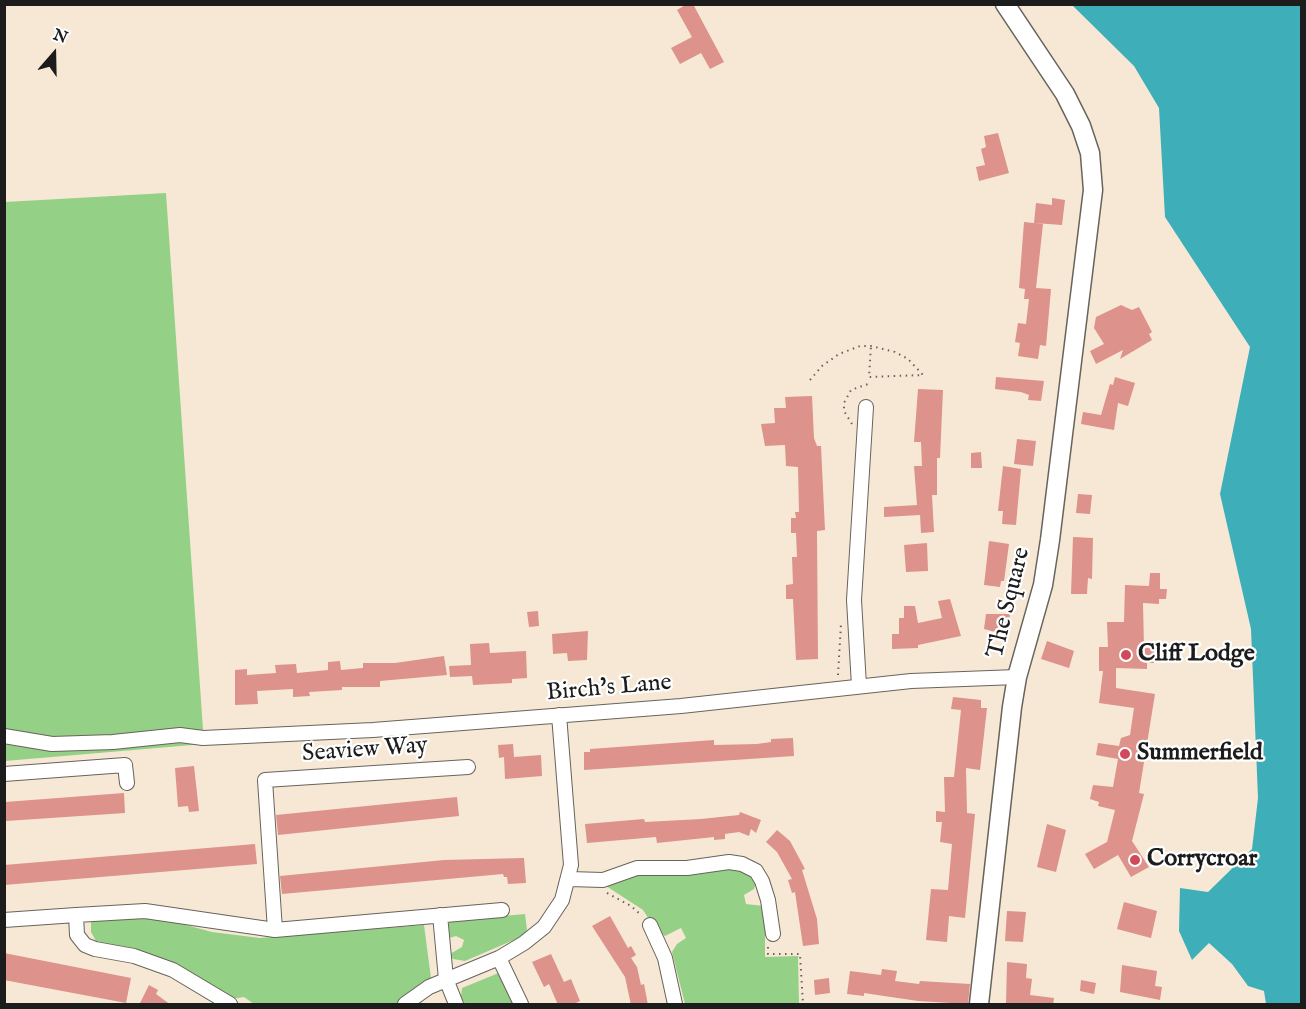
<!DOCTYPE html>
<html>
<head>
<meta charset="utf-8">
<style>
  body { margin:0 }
  #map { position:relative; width:1306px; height:1009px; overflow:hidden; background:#f6e8d4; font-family:"IM FELL English",serif }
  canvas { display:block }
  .frame { position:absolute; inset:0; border:6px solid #1c1c1c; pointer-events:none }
  .north { position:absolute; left:24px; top:24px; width:60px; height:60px; -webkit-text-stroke:4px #fff; paint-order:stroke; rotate:20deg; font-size:16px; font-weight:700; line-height:24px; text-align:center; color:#1c1c1c }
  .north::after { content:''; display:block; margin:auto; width:21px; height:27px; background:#1c1c1c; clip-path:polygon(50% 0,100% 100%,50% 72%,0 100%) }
</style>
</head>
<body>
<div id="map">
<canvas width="1306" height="1009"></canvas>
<div class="frame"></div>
<div class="north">N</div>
</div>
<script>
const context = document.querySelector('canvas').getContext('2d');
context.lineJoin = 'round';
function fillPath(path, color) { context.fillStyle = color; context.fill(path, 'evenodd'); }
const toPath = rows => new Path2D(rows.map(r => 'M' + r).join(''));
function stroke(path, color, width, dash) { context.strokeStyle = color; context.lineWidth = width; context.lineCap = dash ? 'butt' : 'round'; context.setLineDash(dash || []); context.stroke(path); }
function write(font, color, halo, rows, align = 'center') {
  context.font = font + ' "IM FELL English",serif'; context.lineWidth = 4.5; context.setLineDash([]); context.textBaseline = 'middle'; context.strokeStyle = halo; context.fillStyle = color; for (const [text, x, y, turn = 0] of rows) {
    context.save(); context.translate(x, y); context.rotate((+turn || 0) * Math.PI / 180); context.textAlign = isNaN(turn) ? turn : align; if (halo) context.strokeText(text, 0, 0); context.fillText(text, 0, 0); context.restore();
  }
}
fillPath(toPath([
  [166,193,204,744,5,761,5,202],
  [731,866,737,866,757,880,754,889,744,895,746,904,764,906,770,935,765,936,765,957,798,956,799,1004,685,1004,672,952,677,944,686,938,681,928,665,936,656,930,643,910,603,884,639,873,693,874],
  [525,914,527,930,523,936,465,961,453,959,450,954,462,947,464,940,456,936,449,938,448,925,450,921],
  [134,917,160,918,212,932,260,938,424,925,431,978,398,1004,254,1004,244,997,232,999,97,943,91,932,91,920],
  [501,972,518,1004,465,1004,461,996,462,988]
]), '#94d186');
fillPath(toPath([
  [1072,5,1301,5,1301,1004,1266,1004,1264,991,1248,986,1232,964,1209,943,1192,960,1179,931,1180,888,1208,892,1252,849,1258,798,1251,629,1220,494,1250,347,1165,217,1159,108,1134,66]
]), '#3eaeb9');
fillPath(toPath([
  [687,4,693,4,724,62,710,69,701,53,680,64,671,48,692,37,677,10],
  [998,133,1009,173,979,181,976,167,985,165,981,149,986,147,984,136],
  [1052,198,1065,200,1062,225,1034,223,1036,203,1052,205],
  [1024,222,1043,224,1036,288,1051,289,1046,346,1040,345,1038,359,1018,356,1020,343,1015,342,1018,323,1026,324,1029,299,1024,299,1025,289,1019,288],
  [1121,305,1132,310,1139,307,1152,332,1149,334,1152,340,1120,359,1123,350,1096,364,1090,351,1104,344,1094,328,1096,317],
  [996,377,1044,381,1041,401,1028,400,1029,395,1021,392,995,389],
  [1115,377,1135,383,1128,406,1118,403,1114,430,1081,424,1083,412,1101,415,1110,384,1113,385],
  [918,389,943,390,940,458,937,458,937,495,932,495,934,532,921,533,920,515,884,517,884,507,917,505,914,466,922,466,921,442,914,442],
  [812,396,814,438,817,446,821,446,825,530,817,531,818,659,796,660,793,599,786,599,786,585,793,584,792,557,797,557,796,533,791,533,791,518,796,518,795,512,799,512,798,467,786,466,785,445,765,446,761,424,775,423,774,408,786,408,785,397],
  [1017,439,1036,441,1033,466,1014,464],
  [981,452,982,468,971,468,971,453],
  [1003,466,1021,469,1016,525,1002,524,1003,511,998,511],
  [1078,494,1092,495,1090,514,1076,513],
  [1073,537,1093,538,1092,579,1088,578,1087,594,1071,594],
  [989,541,1009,544,1004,581,1001,581,1000,587,984,585],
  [927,543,928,571,906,572,904,545],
  [1150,573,1160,573,1160,589,1167,589,1166,599,1159,599,1159,604,1143,603,1144,648,1154,648,1154,663,1147,663,1147,669,1116,668,1116,688,1155,694,1139,793,1144,794,1132,841,1149,867,1131,877,1118,855,1094,869,1085,854,1107,842,1115,810,1098,806,1099,802,1090,799,1093,785,1113,787,1118,759,1096,755,1098,743,1119,746,1121,738,1130,735,1134,708,1099,703,1103,671,1099,671,1099,647,1108,647,1107,622,1124,622,1125,585,1149,586],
  [950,599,961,636,918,645,918,648,892,649,892,634,899,634,899,618,904,618,904,606,915,606,918,623,942,618,938,601],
  [538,611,539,626,529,627,527,612],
  [986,614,1010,614,1007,635,984,629],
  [588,631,587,660,568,661,567,653,553,654,552,634],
  [1047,641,1074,651,1069,668,1041,659],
  [489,643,490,653,526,651,527,678,512,679,512,683,473,685,472,676,450,677,449,666,471,665,470,644],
  [444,656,447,675,380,681,380,687,342,687,342,690,309,692,310,696,293,697,293,689,257,691,258,704,235,705,235,670,247,669,247,675,276,673,275,665,296,664,297,673,328,670,328,662,340,661,341,670,363,668,363,663,395,663],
  [953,697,981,700,981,708,987,708,980,770,966,768,967,813,975,814,965,918,949,916,947,942,926,940,931,889,948,890,952,844,940,842,942,822,936,822,936,811,945,812,944,777,954,777,961,710,951,709],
  [793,738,794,756,584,770,584,752,590,752,590,749,714,740,714,745,757,744,771,742,771,739],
  [513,744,514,757,541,755,542,776,505,779,504,757,499,758,498,745],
  [194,766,199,811,189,812,188,806,178,807,175,768],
  [124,793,125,813,6,821,5,802],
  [457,797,459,816,278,835,276,815],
  [740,812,761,820,756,833,751,829,749,836,739,832,725,834,725,839,714,840,714,837,657,843,656,837,587,843,585,824,644,819,645,822,701,819,739,815],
  [1047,824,1066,830,1056,872,1037,867],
  [777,830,790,841,805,869,802,870,817,919,819,944,803,946,795,892,792,893,788,880,792,879,777,852,766,842],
  [255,844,257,864,4,885,4,865],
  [524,858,526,883,508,884,507,877,504,877,503,874,282,894,280,876,444,860],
  [1124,902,1157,911,1151,938,1117,929],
  [1007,911,1026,912,1023,942,1005,941],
  [610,916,628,948,631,946,636,955,631,958,637,967,641,985,644,984,648,1005,631,1005,625,977,592,926],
  [4,953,131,978,126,1003,4,980],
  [551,954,564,982,571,979,580,1001,572,1005,558,1005,549,984,544,987,532,962],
  [1007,962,1027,964,1026,978,1032,979,1030,995,1054,998,1053,1005,1006,1005],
  [1122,965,1157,971,1155,986,1162,987,1160,1000,1120,992],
  [882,969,897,971,895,981,919,984,920,981,970,984,968,1004,918,1001,864,993,864,996,847,994,850,971,881,975],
  [829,978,830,993,815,995,814,980],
  [1081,980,1096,983,1094,994,1080,991],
  [149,985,158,990,156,994,171,1005,139,1005]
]), '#dd928b');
const minor = toPath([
  [859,686,854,600,866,407],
  [4,736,52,744,113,742,180,735,203,738,373,730,681,706,911,681,1017,677],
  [4,774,125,765,127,783],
  [569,879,603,880,637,868,687,868,729,862,742,864,756,871,762,881,768,900,773,934],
  [440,915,446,979,456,1004],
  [4,920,76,915],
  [650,925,665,958,675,1004],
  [275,930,265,780,468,767],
  [499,958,521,1004],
  [230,1004,173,970,134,956,95,949,85,945,77,935,76,915,145,911,275,930,502,910],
  [405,1004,429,987,499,958,524,943,544,927,562,900,571,865,559,715]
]);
const major = toPath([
  [979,1004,1012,707,1017,677,1043,585,1050,540,1093,190,1090,153,1081,126,1065,94,1005,4]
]);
stroke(minor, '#68635c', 16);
stroke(major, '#68635c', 21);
stroke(toPath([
  [810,380,822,366,839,354,860,346,871,346,895,352,908,359,923,375,869,377,871,346],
  [852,424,844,411,844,403,851,390,868,384],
  [838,675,841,624],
  [607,893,631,906,642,916],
  [768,947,768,954,800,954,803,1004]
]), '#68635c', 2, [1.5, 4.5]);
stroke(minor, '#fff', 14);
stroke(major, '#fff', 18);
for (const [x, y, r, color] of [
  [1126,655,6,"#d1495b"],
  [1125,754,6,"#d1495b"],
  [1135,860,6,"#d1495b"]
]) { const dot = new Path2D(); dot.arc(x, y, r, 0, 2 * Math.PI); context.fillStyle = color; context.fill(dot); stroke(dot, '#fff', 2); }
write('24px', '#1c1c1c', '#fff', [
  ["The Square",1010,603,-76],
  ["Birch's Lane",609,689,-5],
  ["Seaview Way",365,751,-4]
]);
write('bold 24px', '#1c1c1c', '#fff', [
  ["Cliff Lodge",1138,655],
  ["Summerfield",1137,754],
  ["Corrycroar",1147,860]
], 'left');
</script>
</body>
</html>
